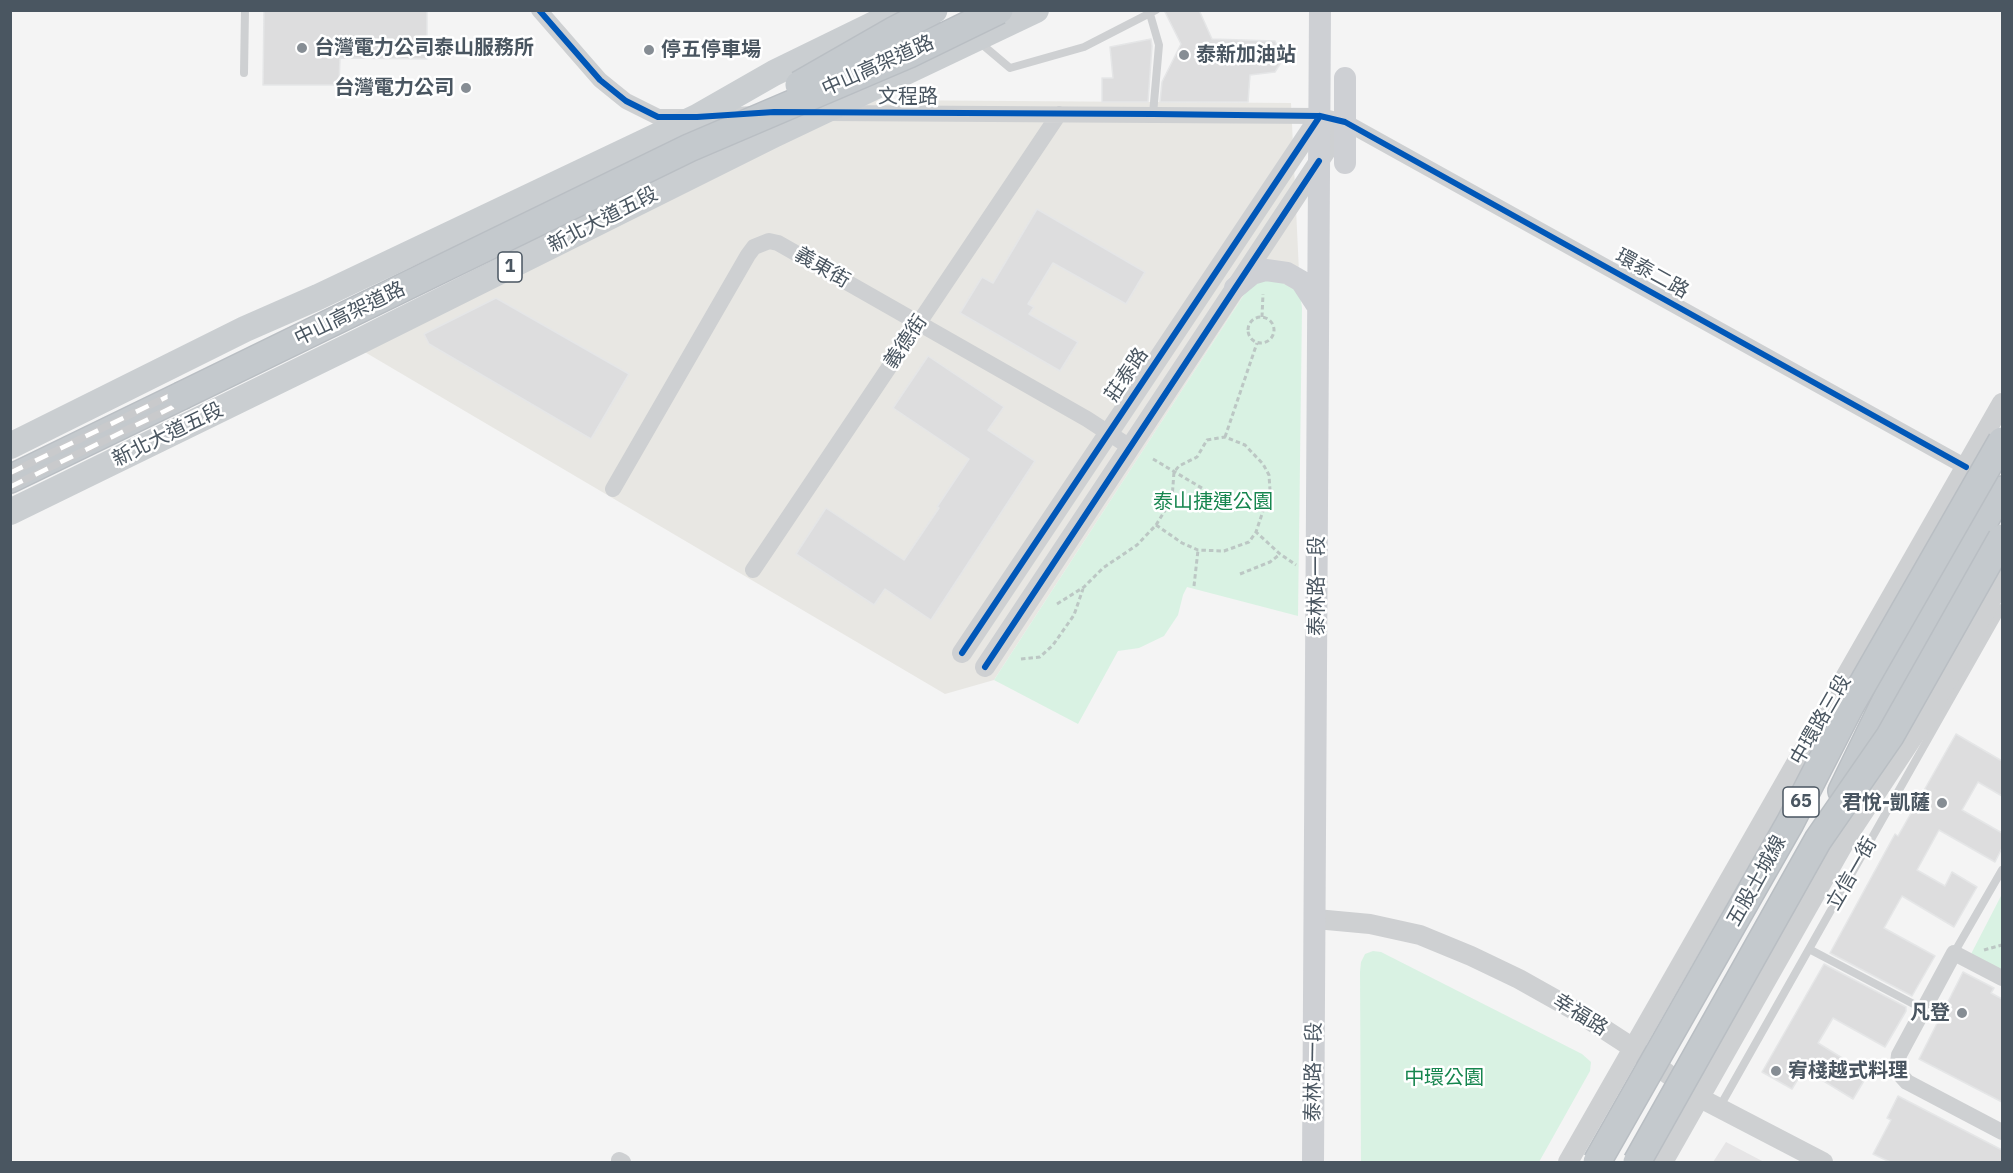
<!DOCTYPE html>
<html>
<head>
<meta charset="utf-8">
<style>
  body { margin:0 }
  #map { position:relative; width:2013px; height:1173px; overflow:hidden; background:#f4f4f4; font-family:"IBM Plex Sans",sans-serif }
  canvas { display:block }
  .frame { position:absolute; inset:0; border:12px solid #4a5661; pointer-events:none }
</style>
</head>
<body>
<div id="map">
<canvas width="2013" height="1173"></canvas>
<div class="frame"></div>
</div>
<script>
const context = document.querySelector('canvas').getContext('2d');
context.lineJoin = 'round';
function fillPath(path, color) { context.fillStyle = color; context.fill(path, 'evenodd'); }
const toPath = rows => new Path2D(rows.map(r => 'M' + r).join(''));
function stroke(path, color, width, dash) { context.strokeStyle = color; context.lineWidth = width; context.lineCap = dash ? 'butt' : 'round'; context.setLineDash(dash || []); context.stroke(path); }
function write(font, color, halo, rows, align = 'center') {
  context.font = font + ' "IBM Plex Sans","Noto Sans TC",sans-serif'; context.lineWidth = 5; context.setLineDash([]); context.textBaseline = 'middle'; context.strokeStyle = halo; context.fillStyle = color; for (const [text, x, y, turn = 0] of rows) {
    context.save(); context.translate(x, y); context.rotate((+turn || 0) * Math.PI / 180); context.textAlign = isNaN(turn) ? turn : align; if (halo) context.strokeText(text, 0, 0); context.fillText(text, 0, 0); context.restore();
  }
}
fillPath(toPath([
  [871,100,1291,103,1300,293,1247,290,994,680,945,694,363,351]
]), '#e8e7e3');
fillPath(toPath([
  [1726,1142,1764,1162,1713,1162]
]), '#e6e5e6');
fillPath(toPath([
  [1272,277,1300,293,1302,308,1298,616,1187,587,1183,595,1178,615,1164,636,1139,648,1118,651,1078,724,994,680,1247,290,1256,282],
  [2002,894,2002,971,1971,954],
  [1373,951,1381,952,1582,1054,1591,1062,1590,1071,1539,1162,1361,1162,1360,972,1361,962,1365,954]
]), '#d9f2e3');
const building = toPath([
  [264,10,427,10,427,59,340,58,339,85,263,85,264,10],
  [1164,10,1199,10,1212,39,1275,41,1282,58,1280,64,1275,72,1250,75,1248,102,1160,102,1162,82,1181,44,1164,10],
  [1151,39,1152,46,1148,102,1102,102,1102,78,1113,78,1110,47,1151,39],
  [1037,209,1145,272,1126,304,1053,263,1028,304,1034,307,1029,314,1078,342,1060,371,960,313,982,277,993,283,1037,209],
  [496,298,629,374,591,439,429,344,424,334,496,298],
  [928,356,1004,407,988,430,1035,461,931,620,885,589,874,605,796,554,826,508,904,560,939,508,937,507,969,459,893,408,928,356],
  [1956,734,2002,761,2002,796,1978,782,1962,810,2002,833,2002,848,1995,862,1939,830,1917,870,1945,886,1952,872,1977,887,1954,927,1902,896,1884,928,1935,956,1912,996,1830,953,1895,834,1898,836,1956,734],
  [1824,964,1906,1007,1906,1011,1885,1047,1833,1018,1818,1043,1868,1074,1853,1099,1804,1069,1792,1089,1762,1072,1824,964],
  [1963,972,1994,988,1991,993,2002,999,2002,1102,1919,1059,1963,972],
  [1898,1096,2002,1150,2002,1162,1890,1162,1873,1154,1891,1120,1887,1118,1898,1096]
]);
fillPath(building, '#ddddde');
stroke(building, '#e5e6e7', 1.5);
const trunk = toPath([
  [10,479,181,396],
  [1842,791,1911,649,2002,490]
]);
stroke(trunk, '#b9bec3', 30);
stroke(toPath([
  [1262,317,1263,294],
  '1248 330a13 13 0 1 1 26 0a13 13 0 1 1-26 0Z',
  [1225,437,1257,343],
  [1153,459,1232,506],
  [1156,525,1182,543,1198,550,1224,551,1249,542,1256,532,1280,554,1296,565],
  [1240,574,1270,562,1279,555],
  [1194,586,1198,550],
  [1057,604,1084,587,1103,568,1137,545,1156,525,1172,499,1174,472,1179,466,1197,457,1207,440,1225,437,1245,445,1263,464,1269,475,1270,490,1256,532],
  [1021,659,1040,657,1053,645,1074,615,1083,589],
  [1984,950,2002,945]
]), '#bcc7c4', 3, [4.5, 3]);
stroke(toPath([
  [1150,14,1159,45,1153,114],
  [978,41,1010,68,1084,47,1156,10],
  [244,73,245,10],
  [1809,949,1923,1009],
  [1954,953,2002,870],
  [1719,1108,2002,608]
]), '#ced0d2', 8);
stroke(toPath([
  [539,10,600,80,626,101,658,117,697,117,754,114],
  [827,113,1320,116,1345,122,1966,467],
  [613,489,748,255,754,247,769,241,778,243,1087,419,1130,447],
  [753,570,1059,114],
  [2002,978,1954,953,1899,1055,1897,1071,1907,1082,2002,1132],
  [619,1160,623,1162]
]), '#ced0d2', 16);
stroke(toPath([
  [962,653,1320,116],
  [985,667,1345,122],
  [1316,919,1370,924,1420,935,1471,956,1519,979,1576,1011,1633,1048,1700,1098,1823,1162],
  [1568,1162,2002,403],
  [1663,1162,1851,831,1931,710,2002,580]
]), '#ced0d2', 20);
stroke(toPath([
  [1345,163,1345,78],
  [1235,288,1252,274,1266,270,1287,273,1301,281,1318,307],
  [1313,1162,1320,10]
]), '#ced0d4', 22);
stroke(toPath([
  [10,446,245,329,318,297,697,117,774,73,903,10],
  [10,512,360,341,773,135,1036,10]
]), '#caced1', 26);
stroke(trunk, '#c4c9cd', 27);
const rail = toPath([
  [10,473,752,113],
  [10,487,982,10]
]);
stroke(rail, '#c9cacc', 7);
stroke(rail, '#fff', 4.5, [14]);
const trunkBridge = toPath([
  [799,85,895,30,934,10],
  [181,396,689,148,909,54,999,10],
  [1597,1162,1790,823,1850,706,2002,441],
  [1637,1162,1818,840,1890,736,2002,538]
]);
stroke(trunkBridge, '#b9bec3', 30, []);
stroke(trunkBridge, '#c4c9cd', 27);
stroke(toPath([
  [539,10,600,80,626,101,658,117,697,117,774,112,1153,114,1320,116,1345,122,1966,467],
  [962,653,1320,116],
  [985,667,1319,161]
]), '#0057b8', 6);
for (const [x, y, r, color] of [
  [302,48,6,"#868d94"],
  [649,50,6,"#868d94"],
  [1184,55,6,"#868d94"],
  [466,88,6,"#868d94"],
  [1942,803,6,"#868d94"],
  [1962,1013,6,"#868d94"],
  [1776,1071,6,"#868d94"]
]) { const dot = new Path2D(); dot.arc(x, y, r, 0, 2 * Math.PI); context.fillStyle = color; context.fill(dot); stroke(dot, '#fff', 2); }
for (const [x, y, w] of [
  [510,267,24],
  [1801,802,36]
]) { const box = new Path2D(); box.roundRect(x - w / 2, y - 15, w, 30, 4.5); context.fillStyle = '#fff'; context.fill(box); stroke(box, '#4a5661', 1.5); }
write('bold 18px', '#4a5661', null, [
  ["1",510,267],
  ["65",1801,802]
]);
write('bold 20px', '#4a5661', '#fff', [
  ["台灣電力公司泰山服務所",314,48],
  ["停五停車場",661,50],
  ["泰新加油站",1196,55],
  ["台灣電力公司",454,88,"right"],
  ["君悅-凱薩",1930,803,"right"],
  ["凡登",1950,1013,"right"],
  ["宥棧越式料理",1788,1071]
], 'left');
write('20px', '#4a5661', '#fff', [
  ["中山高架道路",878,66,-24],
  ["文程路",908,97],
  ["新北大道五段",603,220,-27],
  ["義東街",822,268,30],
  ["環泰二路",1652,274,29],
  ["中山高架道路",350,314,-26],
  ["義德街",906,342,-56],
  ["莊泰路",1127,375,-56],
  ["新北大道五段",168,435,-26],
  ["泰林路一段",1317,586,-90],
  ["中環路三段",1821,720,-60],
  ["立信一街",1852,874,-60],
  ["五股土城線",1757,881,-61],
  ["幸福路",1580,1015,32],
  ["泰林路一段",1314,1072,-89]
]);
write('20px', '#17864f', '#fff', [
  ["泰山捷運公園",1213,502],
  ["中環公園",1444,1078]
]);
</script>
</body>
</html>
